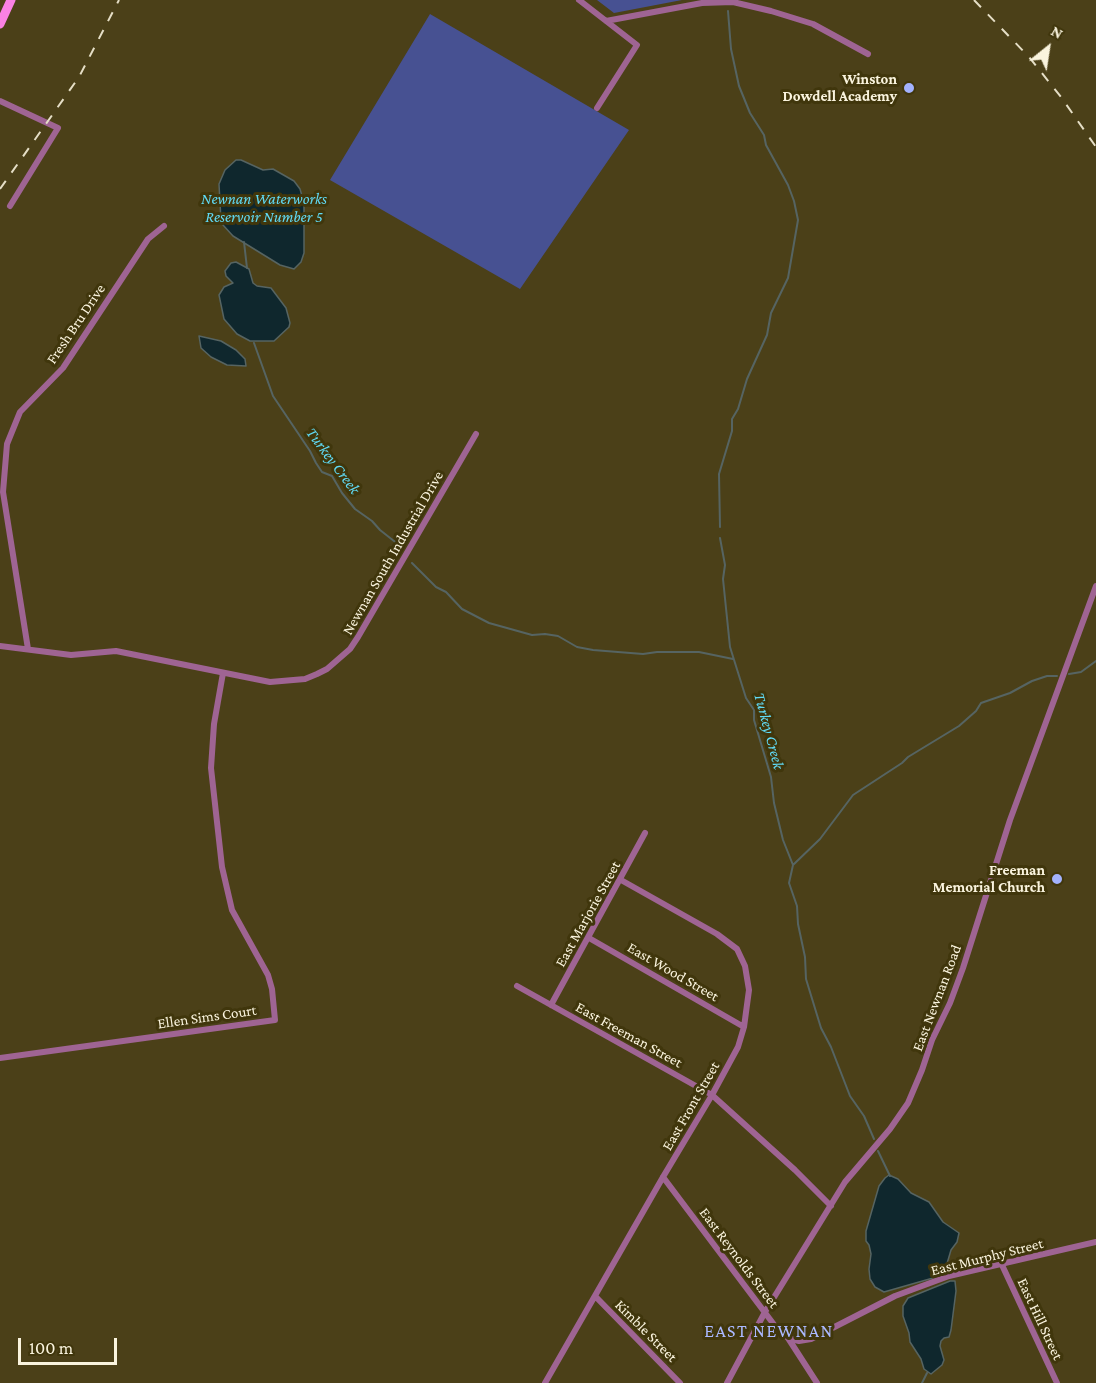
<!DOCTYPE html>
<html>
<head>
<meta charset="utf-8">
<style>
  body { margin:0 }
  #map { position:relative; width:1096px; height:1383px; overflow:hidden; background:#4b4018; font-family:"Crimson Pro",serif }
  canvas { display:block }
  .north { position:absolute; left:1018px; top:18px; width:60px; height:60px; -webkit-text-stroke:4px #40360c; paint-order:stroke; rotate:30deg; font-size:16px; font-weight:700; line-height:24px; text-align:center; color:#faf4de }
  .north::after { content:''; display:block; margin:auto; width:21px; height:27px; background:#faf4de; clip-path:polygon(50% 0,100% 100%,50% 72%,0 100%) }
  .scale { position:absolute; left:18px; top:1338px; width:99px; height:27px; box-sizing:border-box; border:3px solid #faf4de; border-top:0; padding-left:8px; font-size:18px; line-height:21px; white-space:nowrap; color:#faf4de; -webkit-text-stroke:4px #40360c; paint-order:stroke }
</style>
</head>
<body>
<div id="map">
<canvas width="1096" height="1383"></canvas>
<div class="north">N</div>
<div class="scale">100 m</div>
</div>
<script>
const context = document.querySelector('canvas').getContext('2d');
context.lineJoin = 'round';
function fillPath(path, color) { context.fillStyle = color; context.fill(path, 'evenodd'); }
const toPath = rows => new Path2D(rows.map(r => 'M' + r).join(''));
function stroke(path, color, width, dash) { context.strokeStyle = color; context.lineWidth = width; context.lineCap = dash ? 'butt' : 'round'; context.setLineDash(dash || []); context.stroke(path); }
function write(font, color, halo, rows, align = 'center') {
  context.font = font + ' "Crimson Pro",serif'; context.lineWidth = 6; context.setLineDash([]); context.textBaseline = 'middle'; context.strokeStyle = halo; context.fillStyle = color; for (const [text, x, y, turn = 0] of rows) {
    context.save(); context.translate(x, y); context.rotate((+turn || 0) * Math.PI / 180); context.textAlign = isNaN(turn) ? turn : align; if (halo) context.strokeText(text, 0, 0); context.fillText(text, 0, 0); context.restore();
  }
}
fillPath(toPath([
  [597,0,682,0,614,13],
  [430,14,629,130,520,289,330,180]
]), '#475192');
const water = toPath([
  [236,160,241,160,263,170,273,169,294,181,300,189,304,203,304,253,301,262,294,269,280,265,233,236,223,225,221,221,219,184,225,170,236,160],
  [236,262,249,269,253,283,257,286,271,288,286,308,290,323,289,327,274,341,250,341,237,334,224,319,219,295,224,287,233,283,226,276,225,271,231,263,236,262],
  [199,336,221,341,236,350,245,359,246,366,227,365,211,357,201,348,199,336],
  [889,1175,898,1179,911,1193,929,1202,943,1222,959,1233,957,1242,951,1250,946,1267,933,1278,884,1292,875,1287,870,1279,869,1269,871,1254,869,1245,866,1241,866,1231,879,1186,885,1178,889,1175],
  [950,1281,955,1281,956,1291,951,1330,949,1337,944,1338,941,1341,940,1346,944,1360,942,1365,931,1374,924,1369,921,1359,910,1342,909,1333,903,1316,903,1306,908,1298,950,1281]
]);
fillPath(water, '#0f272d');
stroke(water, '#566462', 1.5);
stroke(toPath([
  [244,242,247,268],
  [254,343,273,396,310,451,316,463,322,472,332,476,342,493,355,509,372,521,380,530,399,545],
  [720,527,719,474,732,431,732,419,738,409,747,379,767,335,771,313,788,278,798,220,794,201,788,185,766,145,764,135,750,113,739,86,731,49,728,11],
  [720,538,725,565,723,579,730,647,746,698,754,710,754,720,771,777,774,803,783,840,793,865,789,883,797,906,798,924,805,957,806,979,821,1028,831,1047,850,1096,864,1116,874,1139],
  [412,563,436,587,446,592,462,609,489,623,532,635,545,634,558,636,577,647,593,650,643,654,657,652,699,652,733,659],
  [1069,674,1081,672,1096,661],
  [793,865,820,839,853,795,902,763,908,757,959,726,976,711,981,703,1010,693,1032,681,1047,676,1057,676],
  [878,1151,890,1176],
  [922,1383,927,1373]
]), '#566462', 2);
stroke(toPath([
  [579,0,637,45,597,108],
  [606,21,702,3,733,2,771,11,813,24,868,54],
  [0,101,58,128,10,206],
  [0,646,71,655,116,651,270,682,305,679,317,674,327,669,350,649,358,637,476,434],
  [28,649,3,492,7,444,20,412,63,368,148,239,164,226],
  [589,938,744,1027],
  [517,986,712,1095,795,1170,831,1206],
  [551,1005,645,833],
  [0,1058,275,1020,272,989,268,975,232,910,222,867,211,768,214,724,223,673],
  [663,1177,775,1326,788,1338,817,1383],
  [1002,1265,1057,1383],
  [595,1296,680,1383],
  [788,1338,799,1341,811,1339,895,1296,949,1276,1096,1242],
  [545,1383,663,1177,712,1095,738,1047,744,1027,749,990,745,966,737,949,717,934,621,880],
  [727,1383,765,1312,845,1182,890,1129,908,1103,922,1070,932,1040,950,1003,963,968,1010,820,1096,586]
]), '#9f6493', 6);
stroke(toPath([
  [0,24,11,0]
]), '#fa81e3', 9);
stroke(toPath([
  [974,0,1029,57,1061,97,1096,147],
  [0,189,79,77,119,0]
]), '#e5dec6', 2, [10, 10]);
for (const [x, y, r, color] of [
  [909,88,6,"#a3b2fd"],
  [1057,879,6,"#a3b2fd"]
]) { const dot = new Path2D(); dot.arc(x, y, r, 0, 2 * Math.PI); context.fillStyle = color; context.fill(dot); stroke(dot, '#40360c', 2); }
write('bold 15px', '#faf4de', '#40360c', [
  ["Winston",897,79],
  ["Dowdell Academy",897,96],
  ["Freeman",1045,870],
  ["Memorial Church",1045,887]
], 'right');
write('15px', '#faf4de', '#40360c', [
  ["Fresh Bru Drive",76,324,-56],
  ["Newnan South Industrial Drive",393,553,-60],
  ["East Marjorie Street",588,914,-61],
  ["East Wood Street",673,972,30],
  ["East Newnan Road",937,998,-69],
  ["Ellen Sims Court",207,1017,-8],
  ["East Freeman Street",629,1035,29],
  ["East Front Street",691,1106,-60],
  ["East Murphy Street",987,1257,-14],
  ["East Reynolds Street",739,1258,53],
  ["East Hill Street",1040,1319,65],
  ["Kimble Street",646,1331,45]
]);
write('italic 16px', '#60daf5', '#40360c', [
  ["Newnan Waterworks",264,199],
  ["Reservoir Number 5",264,217],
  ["Turkey Creek",333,461,53],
  ["Turkey Creek",769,731,75]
]);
context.letterSpacing = '1.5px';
write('18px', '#abb9ff', '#40360c', [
  ["EAST NEWNAN",769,1331]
]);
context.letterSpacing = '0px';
</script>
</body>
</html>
